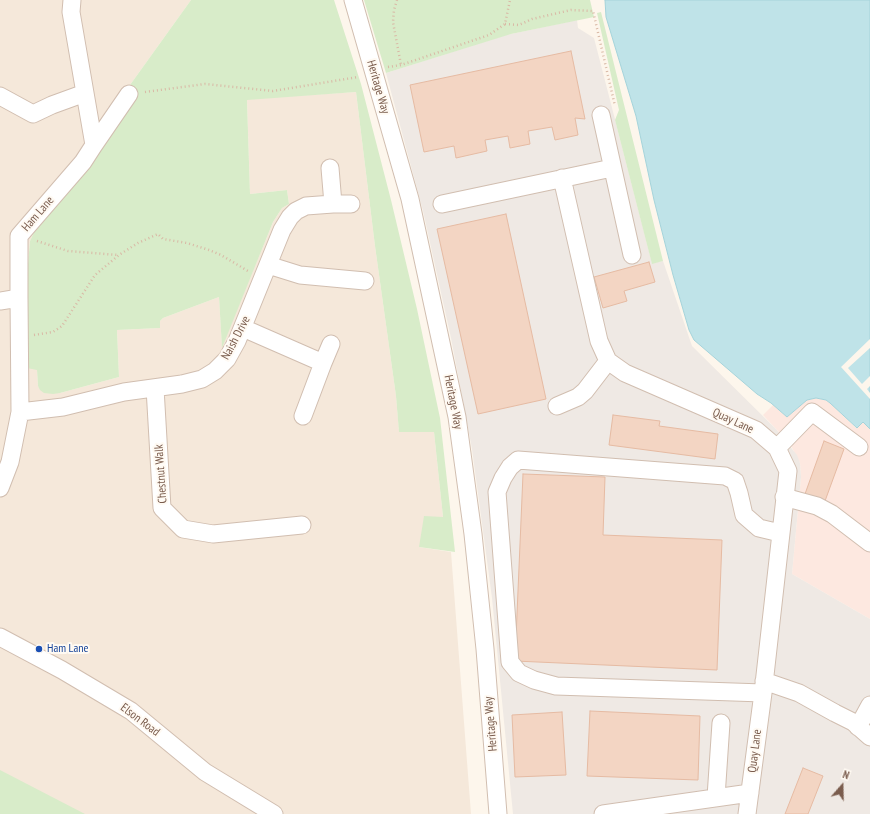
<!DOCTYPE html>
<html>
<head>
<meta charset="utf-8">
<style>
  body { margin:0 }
  #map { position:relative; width:870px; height:814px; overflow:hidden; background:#fdf6ec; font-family:"PT Sans Narrow",sans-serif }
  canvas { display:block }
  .north { position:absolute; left:822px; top:766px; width:40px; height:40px; -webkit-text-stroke:3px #fffaf3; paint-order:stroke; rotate:20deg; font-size:11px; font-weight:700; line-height:16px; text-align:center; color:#7a5c4d }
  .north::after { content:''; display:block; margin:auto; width:14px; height:18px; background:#7a5c4d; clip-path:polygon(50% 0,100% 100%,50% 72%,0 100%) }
</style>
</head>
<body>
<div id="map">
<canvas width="870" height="814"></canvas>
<div class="north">N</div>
</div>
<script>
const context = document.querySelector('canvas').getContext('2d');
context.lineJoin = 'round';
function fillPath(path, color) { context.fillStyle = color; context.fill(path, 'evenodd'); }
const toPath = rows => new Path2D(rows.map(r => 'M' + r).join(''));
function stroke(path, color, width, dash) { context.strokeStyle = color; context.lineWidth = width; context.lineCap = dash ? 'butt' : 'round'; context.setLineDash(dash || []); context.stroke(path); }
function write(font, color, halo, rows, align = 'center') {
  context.font = font + ' "PT Sans Narrow",sans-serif'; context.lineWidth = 4; context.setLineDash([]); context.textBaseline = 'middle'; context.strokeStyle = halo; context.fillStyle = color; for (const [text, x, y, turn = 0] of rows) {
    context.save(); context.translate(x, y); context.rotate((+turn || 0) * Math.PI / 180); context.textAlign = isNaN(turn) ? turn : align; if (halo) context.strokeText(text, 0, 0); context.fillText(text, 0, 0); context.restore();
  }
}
fillPath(toPath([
  [0,0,191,0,102,124,36,228,30,241,27,275,37,370,38,386,44,392,60,393,119,377,117,330,159,328,160,321,163,318,219,297,222,346,273,222,282,208,289,204,287,190,250,194,247,99,356,92,375,246,396,396,399,431,434,432,443,517,419,547,451,552,471,814,0,814]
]), '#f5e8da');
fillPath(toPath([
  [816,398,826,400,830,403,856,428,863,422,870,429,870,619,792,574,801,477,800,463,790,444,763,415,773,405,787,417,807,400]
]), '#fde8e0');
fillPath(toPath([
  [577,20,578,28,594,38,652,263,663,261,692,346,776,429,797,455,800,463,801,477,792,574,870,619,870,814,513,814,492,598,472,449,451,338,423,211,386,73,506,35]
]), '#efe9e4');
fillPath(toPath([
  [191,0,334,0,361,84,391,200,417,309,440,418,455,552,419,547,424,516,443,517,434,432,399,432,396,396,375,246,356,92,247,100,250,194,287,190,289,204,282,208,273,222,222,348,219,297,163,318,160,321,160,328,117,330,119,377,60,393,53,394,44,393,40,390,38,386,37,370,27,368,27,275,30,241,36,228,102,124],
  [364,0,590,0,594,17,511,34,386,73],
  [601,12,663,261,652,264,615,120,619,110,597,13],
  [0,770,85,814,0,814]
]), '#d8ecc9');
const water = toPath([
  [605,0,870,0,870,429,863,422,857,428,830,403,826,400,816,398,807,400,787,417,771,403,757,394,694,340,689,330,673,275,654,200,636,116,606,17,605,0]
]);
fillPath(water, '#bfe3e8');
stroke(water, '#a5d3da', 1);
fillPath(toPath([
  [870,339,870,348,848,368,862,384,870,376,870,386,867,389,870,393,870,399,841,367]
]), '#fdf6ec');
const building = toPath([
  [571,51,585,119,575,118,578,135,555,140,552,127,528,131,530,144,510,148,508,136,485,140,487,151,456,158,454,146,424,152,410,85,571,51],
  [506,214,546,399,478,414,437,229,506,214],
  [649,262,655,282,624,291,627,301,603,308,594,277,649,262],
  [613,415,660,421,659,426,718,434,715,459,609,445,613,415],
  [824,441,844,449,825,501,805,494,824,441],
  [523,474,605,477,603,535,722,540,717,670,515,661,523,474],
  [590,711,700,716,698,780,587,776,590,711],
  [562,712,566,775,515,777,512,715,562,712],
  [803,768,823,776,808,814,785,814,803,768]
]);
fillPath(building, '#f3d5c3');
stroke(building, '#e6bba3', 1);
const minor = toPath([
  [353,0,410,199,457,417,473,534,485,649,498,814],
  [0,96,33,114,52,105,85,93],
  [601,115,632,255],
  [94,145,129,94],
  [562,178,599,341,608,361,625,373,756,430,777,448,788,471,763,693,747,814],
  [333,204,351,204],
  [442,204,612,168],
  [268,265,300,275,365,281],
  [0,301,19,298],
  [243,328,323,363,303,416],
  [323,363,331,344],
  [155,388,162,508,183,529,213,534,302,525],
  [557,406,578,397,585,391,608,361],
  [20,412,63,407,124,392,182,384,202,379,215,371,227,359,237,341,282,230,290,217,296,211,306,206,333,204,330,168],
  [777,448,812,412,859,447],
  [0,488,10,462,20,412,19,298,19,236,83,162,94,145,71,12,72,0],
  [784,497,817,506,832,514,870,543],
  [0,637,62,670,131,711,205,772,274,814],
  [764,681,799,693,835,713,853,722,870,737],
  [763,693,556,686,534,680,519,673,510,662,497,492,503,478,510,467,518,460,725,476,735,481,739,493,744,515,759,528,780,533],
  [858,727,870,705],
  [716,797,721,723],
  [603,814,750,793]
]);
stroke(minor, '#d1beb0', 19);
stroke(toPath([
  [397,0,394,10,393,22,401,65],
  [505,24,519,25,532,19,571,10,593,11,615,106],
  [388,67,401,65,489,35,505,24,510,0],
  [145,92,205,84,273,91,358,77],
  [37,241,68,251,118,255],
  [34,335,53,332,62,326,95,275,119,255,138,243,158,234,163,239,187,243,209,250,221,255,248,271]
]), '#d9b8a5', 2.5, [1, 3]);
stroke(minor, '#fff', 17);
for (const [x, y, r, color] of [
  [39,649,4,"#1a4fb4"]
]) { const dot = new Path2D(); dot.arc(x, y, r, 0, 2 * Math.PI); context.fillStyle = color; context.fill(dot); stroke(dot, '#fffaf3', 1.5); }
write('12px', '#7a5c4d', '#fffaf3', [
  ["Heritage Way",378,87,74],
  ["Ham Lane",38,214,-49],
  ["Naish Drive",236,338,-62],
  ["Heritage Way",453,402,79],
  ["Quay Lane",733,421,25],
  ["Chestnut Walk",161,474,-94],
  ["Elson Road",140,720,37],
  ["Heritage Way",491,724,-95],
  ["Quay Lane",755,751,-83]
]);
write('12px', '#164399', '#fffaf3', [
  ["Ham Lane",47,649]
], 'left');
</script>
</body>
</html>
